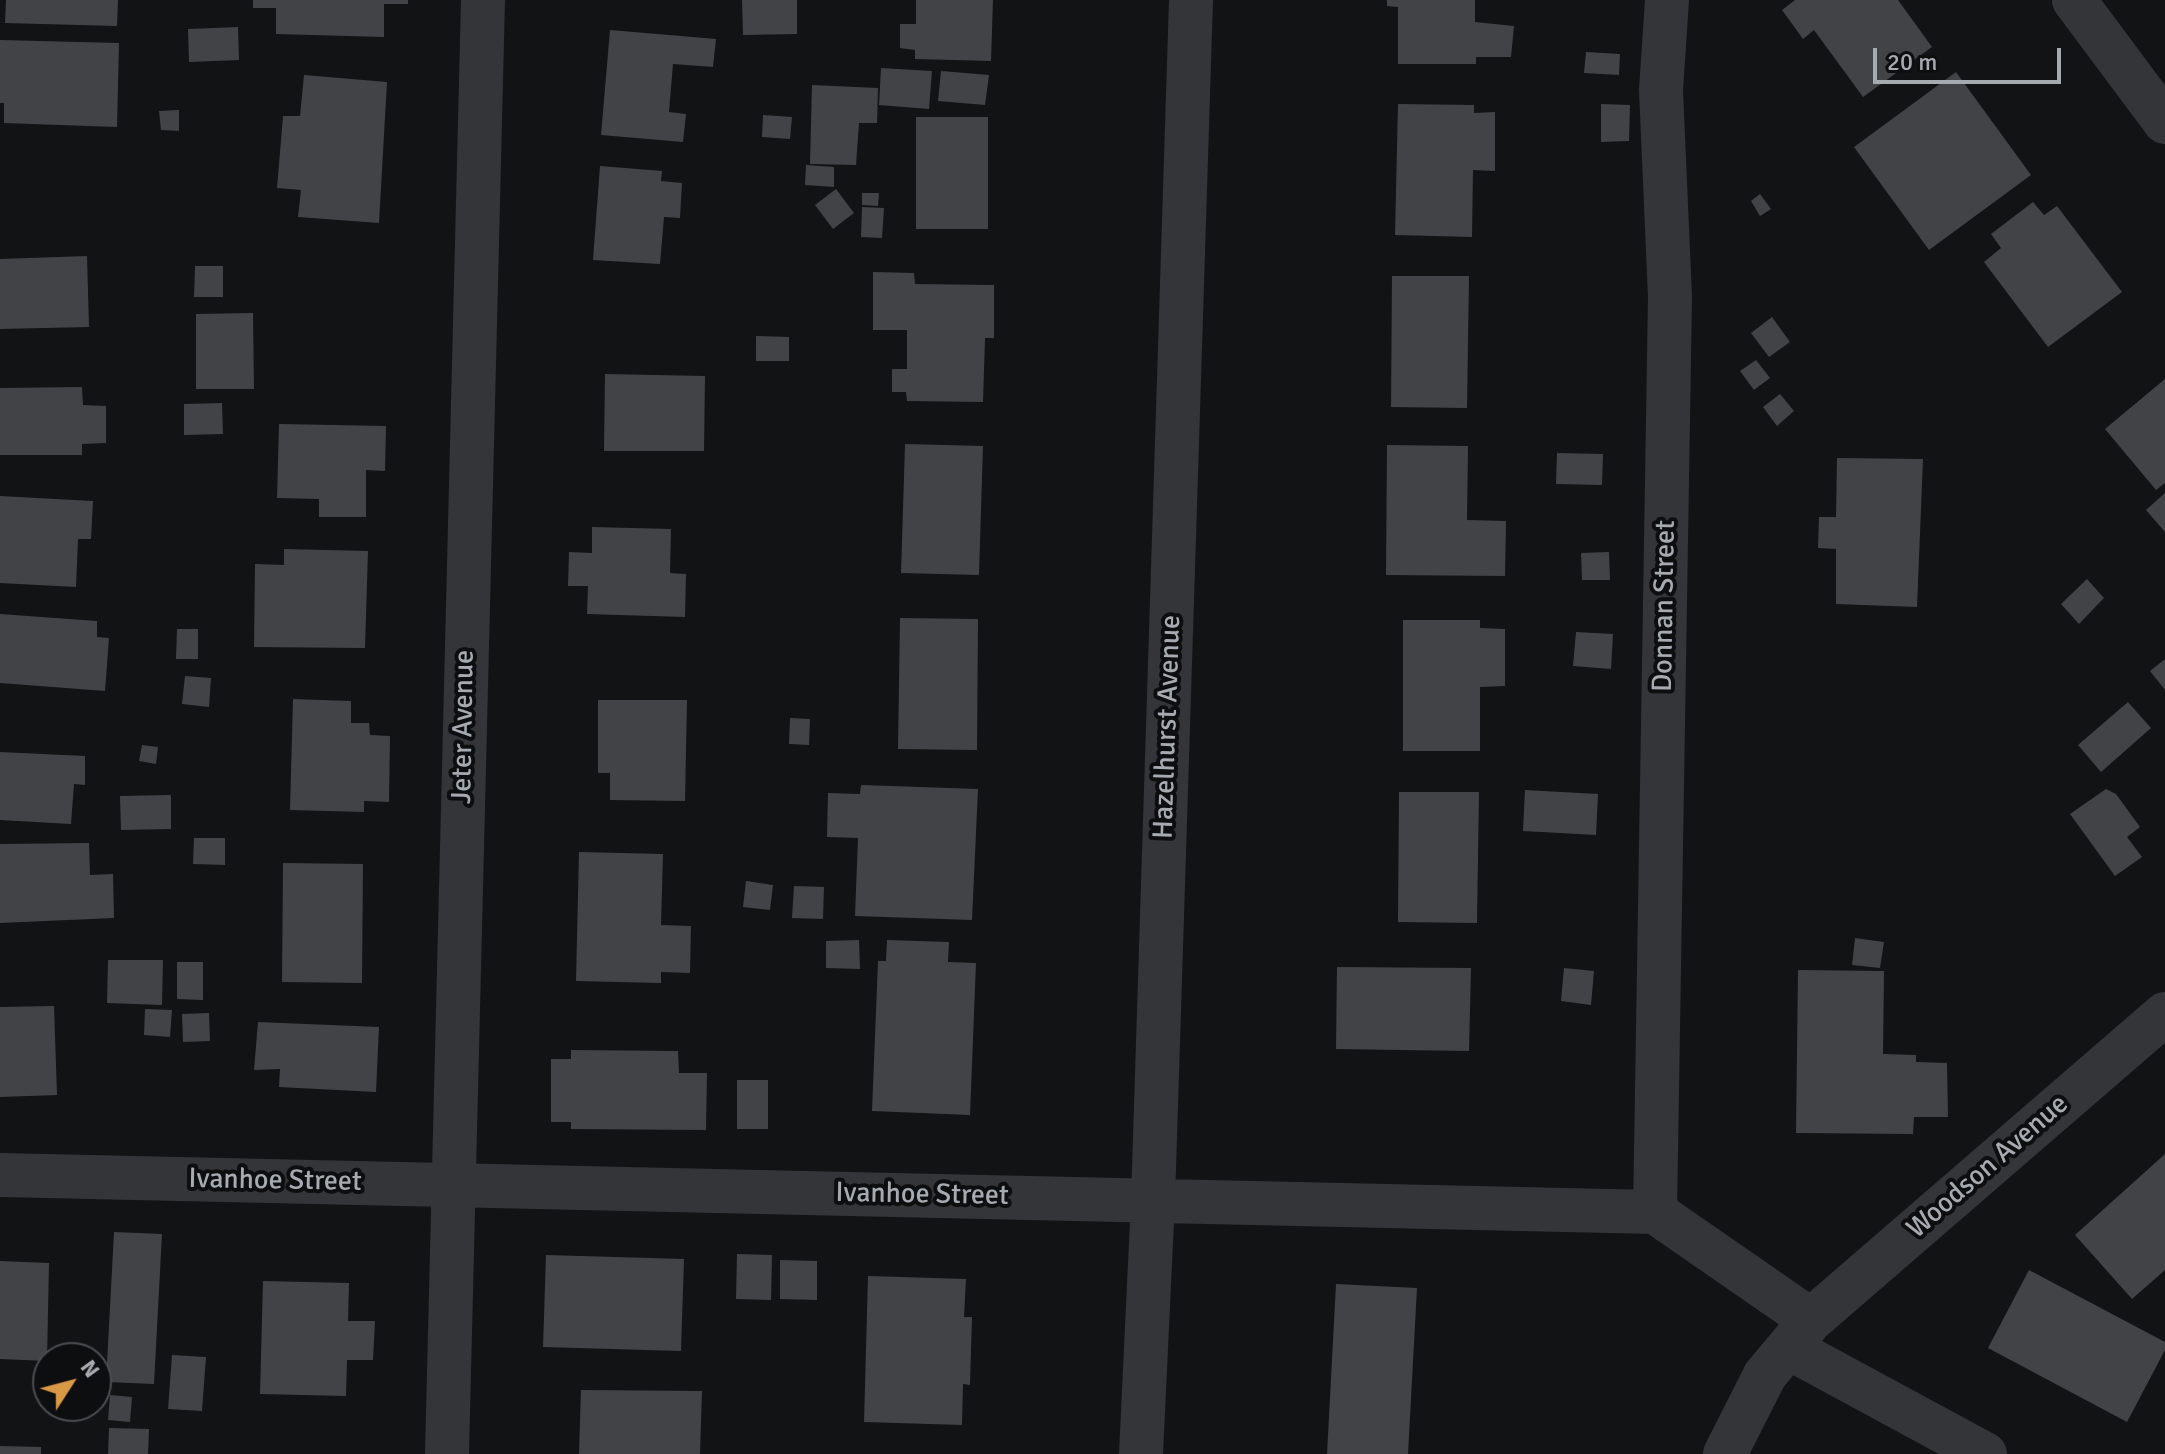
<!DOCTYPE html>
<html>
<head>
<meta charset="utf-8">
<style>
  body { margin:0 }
  #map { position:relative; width:2165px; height:1454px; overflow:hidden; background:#121314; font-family:Signika,sans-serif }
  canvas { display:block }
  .north { position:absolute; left:32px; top:1342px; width:80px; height:80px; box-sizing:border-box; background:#0d0e0f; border:2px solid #4a4d50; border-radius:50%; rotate:54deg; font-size:22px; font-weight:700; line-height:32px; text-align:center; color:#a6abb2 }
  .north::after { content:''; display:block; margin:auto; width:28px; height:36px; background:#d99845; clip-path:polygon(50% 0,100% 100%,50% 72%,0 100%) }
  .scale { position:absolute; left:1873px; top:48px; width:188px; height:36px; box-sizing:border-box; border:4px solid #a6abb2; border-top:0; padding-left:10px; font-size:24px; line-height:28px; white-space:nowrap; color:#a6abb2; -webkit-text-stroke:6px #0d0e0f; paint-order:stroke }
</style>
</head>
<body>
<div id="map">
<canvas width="2165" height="1454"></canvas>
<div class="north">N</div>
<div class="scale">20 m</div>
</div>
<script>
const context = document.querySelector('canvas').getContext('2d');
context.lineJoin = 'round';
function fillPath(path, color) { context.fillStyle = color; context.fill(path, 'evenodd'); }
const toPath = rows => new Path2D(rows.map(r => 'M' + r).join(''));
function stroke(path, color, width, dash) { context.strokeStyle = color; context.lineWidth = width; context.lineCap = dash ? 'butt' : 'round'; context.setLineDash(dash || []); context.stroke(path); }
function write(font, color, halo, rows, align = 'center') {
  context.font = font + ' Signika,sans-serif'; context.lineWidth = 8; context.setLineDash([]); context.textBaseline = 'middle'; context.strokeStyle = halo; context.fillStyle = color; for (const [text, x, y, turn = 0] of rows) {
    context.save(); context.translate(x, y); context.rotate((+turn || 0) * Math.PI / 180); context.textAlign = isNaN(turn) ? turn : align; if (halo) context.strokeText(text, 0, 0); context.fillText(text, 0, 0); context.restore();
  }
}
fillPath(toPath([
  [6,0,118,0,117,26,5,23],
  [253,0,408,0,408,4,384,4,384,37,276,34,276,8,253,8],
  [742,0,797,0,797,34,743,35],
  [916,0,993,0,991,61,915,59,915,50,900,48,900,24,916,24],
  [1387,0,1475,0,1475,22,1514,26,1511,57,1476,57,1476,64,1398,64,1398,7,1387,6],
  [1795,0,1898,0,1932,47,1863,97,1814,30,1803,39,1782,10],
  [238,27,239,60,189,62,188,29],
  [610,30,716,39,713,67,673,64,669,112,686,114,683,142,601,135],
  [0,40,119,43,117,127,4,123,4,103,0,103],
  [1586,52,1620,54,1619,75,1584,73],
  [881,68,932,71,929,109,879,105],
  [941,71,989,75,985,105,938,101],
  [1956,72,2031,175,1929,250,1854,147],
  [304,75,387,82,379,223,298,217,301,190,277,188,283,116,300,116],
  [812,85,878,88,877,123,859,123,856,165,810,164],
  [1398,104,1474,105,1474,113,1495,112,1495,171,1473,170,1472,237,1395,235],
  [1601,104,1630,105,1629,141,1601,142],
  [179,110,179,131,161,130,159,111],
  [763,115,792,117,790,139,762,137],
  [916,117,988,117,988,229,916,229],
  [806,165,834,167,834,187,805,185],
  [600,166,662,171,661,181,682,183,680,218,664,217,660,264,593,260],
  [836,189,854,213,833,229,815,205],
  [862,193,879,193,878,206,862,205],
  [1760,194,1771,209,1760,216,1751,201],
  [2033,202,2044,215,2057,206,2122,292,2048,347,1984,262,2001,248,1991,234],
  [862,207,884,208,882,238,861,237],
  [87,256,89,327,0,329,0,259],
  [195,266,223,266,223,297,194,297],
  [873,272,914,273,915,284,994,285,994,338,985,338,983,402,907,401,906,392,892,392,892,369,907,369,907,330,873,330],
  [1392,276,1469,276,1467,408,1391,407],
  [253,313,254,389,196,389,196,314],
  [1772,317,1790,342,1769,357,1751,333],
  [756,336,789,337,789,361,756,361],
  [1756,360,1770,378,1754,390,1740,371],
  [605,374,705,376,704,451,604,451],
  [2165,379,2165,483,2156,490,2105,429],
  [82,387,83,405,106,406,106,443,82,444,82,455,0,455,0,388],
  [1780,394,1794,411,1777,426,1763,407],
  [222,403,223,434,184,435,184,404],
  [279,424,386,426,385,471,366,470,366,517,319,517,319,499,277,498],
  [905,444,983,446,979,575,901,573],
  [1387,445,1468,446,1467,520,1506,521,1505,576,1386,575],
  [1557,453,1603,454,1602,485,1556,484],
  [1837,458,1923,459,1917,607,1836,604,1836,549,1818,548,1819,517,1836,517],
  [2165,493,2165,532,2146,510],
  [0,496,93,501,91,539,78,539,76,587,0,583],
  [592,527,671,529,670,573,686,574,685,617,587,614,588,586,568,586,569,552,592,553],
  [284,549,368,551,365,648,254,647,255,564,284,565],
  [1609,552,1610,580,1582,580,1581,553],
  [2087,579,2104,598,2079,624,2061,604],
  [0,614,97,621,97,637,109,638,105,691,0,683],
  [900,618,978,619,977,750,898,749],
  [1403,620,1480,620,1480,628,1505,629,1505,686,1480,687,1480,751,1403,751],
  [177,629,198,629,198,659,176,659],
  [1576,632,1613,634,1611,669,1573,666],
  [2165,659,2165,690,2150,671],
  [185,676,211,678,209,707,182,704],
  [293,699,351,701,351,723,369,723,370,735,390,736,389,802,364,801,364,812,290,810],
  [598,700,687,700,685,801,610,800,610,773,598,773],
  [2128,702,2151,728,2101,772,2078,745],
  [790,718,810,719,809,745,789,744],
  [142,745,158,747,156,764,139,761],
  [0,752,85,756,85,785,74,784,71,824,0,820],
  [861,785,978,789,972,920,855,916,858,838,827,837,828,793,860,794],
  [2106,789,2116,794,2140,827,2127,837,2142,857,2115,876,2070,814],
  [1525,790,1598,794,1596,835,1523,831],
  [1399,792,1479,792,1477,923,1398,922],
  [171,795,171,829,121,830,120,796],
  [194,838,225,838,225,865,193,864],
  [89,843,90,875,113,874,114,918,0,923,0,844],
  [579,852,663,854,661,925,691,926,690,973,661,972,661,983,576,981],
  [283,863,363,864,362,983,282,982],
  [746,881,773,885,770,910,743,907],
  [794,886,824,887,823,919,792,918],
  [1855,938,1884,942,1880,968,1852,965],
  [859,940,860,969,826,968,826,941],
  [887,940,949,942,948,962,976,963,970,1115,872,1111,878,961,886,961],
  [108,960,163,960,162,1005,107,1003],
  [177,962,203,962,203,1000,177,999],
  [1337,967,1471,968,1469,1051,1336,1049],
  [1564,968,1594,971,1591,1005,1561,1001],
  [1798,970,1884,971,1883,1054,1916,1055,1916,1062,1947,1063,1948,1117,1914,1117,1913,1134,1796,1133],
  [54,1006,57,1095,0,1097,0,1007],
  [145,1009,172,1010,170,1037,144,1035],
  [209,1013,210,1041,183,1042,182,1014],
  [258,1022,379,1027,376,1092,279,1087,280,1069,254,1070],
  [571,1050,678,1051,679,1073,707,1073,706,1130,571,1129,571,1122,551,1122,551,1059,571,1059],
  [737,1080,768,1080,768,1129,737,1129],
  [2165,1154,2165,1270,2132,1299,2075,1235],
  [114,1232,162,1234,154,1384,106,1382],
  [737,1254,772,1255,771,1300,736,1299],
  [546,1255,684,1259,681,1351,543,1347],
  [780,1260,817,1261,817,1300,780,1299],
  [0,1261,49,1263,47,1361,0,1359],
  [2029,1270,2165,1342,2165,1350,2127,1422,1988,1348],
  [868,1276,966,1279,964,1317,972,1317,970,1385,963,1384,962,1425,864,1422],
  [263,1281,349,1283,348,1321,375,1321,373,1360,347,1360,346,1396,260,1394],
  [1336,1284,1417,1288,1408,1454,1327,1454],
  [172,1355,206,1357,202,1411,168,1409],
  [581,1390,702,1391,700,1454,579,1454],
  [110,1395,132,1397,130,1422,108,1420],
  [109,1428,149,1429,148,1454,108,1454],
  [0,1446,41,1447,41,1454,0,1454]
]), '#424346');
stroke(toPath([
  [0,1175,1655,1212,1811,1320],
  [1655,1212,1670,297,1661,90,1667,0],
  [1789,1348,1985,1454],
  [447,1454,483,0],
  [1141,1454,1153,1200,1191,0],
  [1725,1454,1765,1375,1811,1320,2165,1014]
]), '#343538', 44);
stroke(toPath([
  [2074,0,2165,122]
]), '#343538', 44);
write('28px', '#a6abb2', '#0d0e0f', [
  ["Donnan Street",1665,606,-89],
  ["Jeter Avenue",464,727,-89],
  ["Hazelhurst Avenue",1168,727,-88],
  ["Woodson Avenue",1988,1167,-41],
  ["Ivanhoe Street",275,1181,1],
  ["Ivanhoe Street",922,1195,1]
]);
</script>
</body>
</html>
